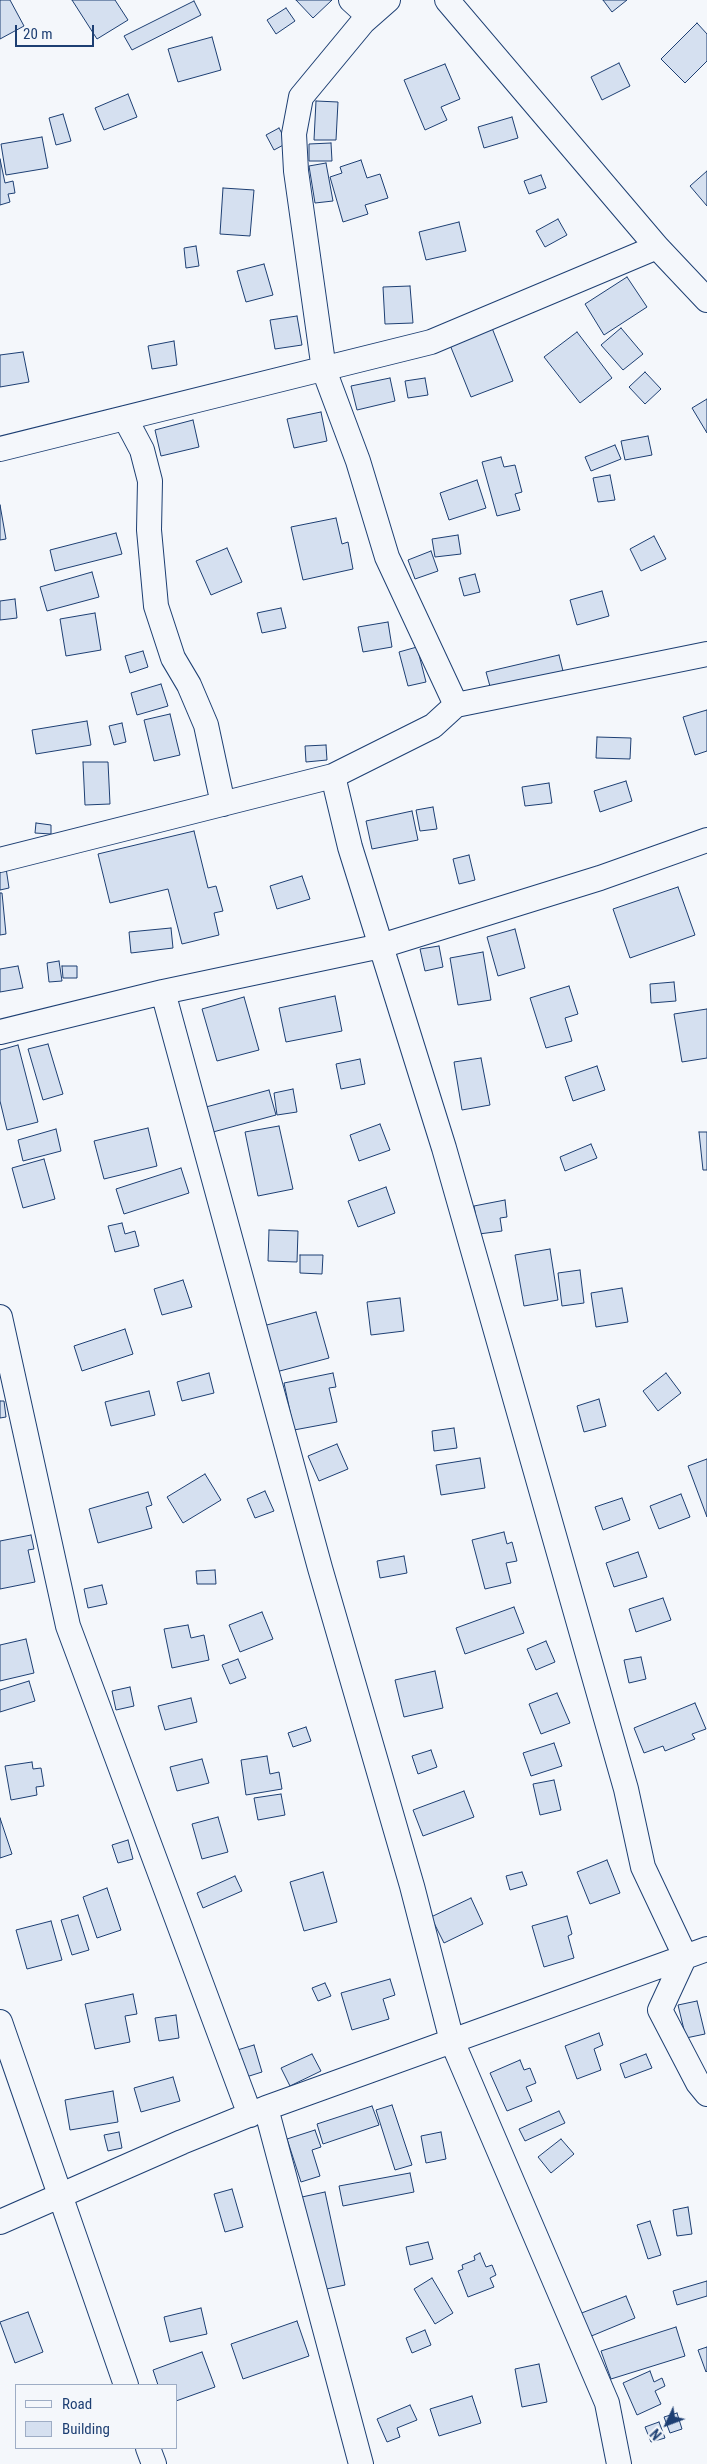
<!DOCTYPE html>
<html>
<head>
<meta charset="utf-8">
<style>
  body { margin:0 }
  #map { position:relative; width:707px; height:2464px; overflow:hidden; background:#f4f7fb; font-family:"Roboto Condensed",sans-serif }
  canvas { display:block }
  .legend { position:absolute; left:15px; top:2384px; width:162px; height:65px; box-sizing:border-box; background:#f4f7fb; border:1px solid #9eadc5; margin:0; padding:6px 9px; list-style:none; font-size:15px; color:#1d3f73 }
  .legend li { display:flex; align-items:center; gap:10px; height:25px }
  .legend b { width:25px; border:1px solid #9eadc5 }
  .north { position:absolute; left:642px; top:2399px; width:50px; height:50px; -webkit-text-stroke:4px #f4f7fb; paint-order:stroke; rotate:227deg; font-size:14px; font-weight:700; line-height:20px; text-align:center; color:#1d3f73 }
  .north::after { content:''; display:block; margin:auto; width:18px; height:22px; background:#1d3f73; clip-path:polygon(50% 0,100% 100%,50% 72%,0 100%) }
  .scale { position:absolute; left:15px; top:25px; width:79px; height:22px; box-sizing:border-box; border:2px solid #1d3f73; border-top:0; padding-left:6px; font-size:15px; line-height:18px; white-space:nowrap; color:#1d3f73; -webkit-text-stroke:4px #f4f7fb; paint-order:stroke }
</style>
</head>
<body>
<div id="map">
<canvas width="707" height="2464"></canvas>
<ul class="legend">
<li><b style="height:6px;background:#f4f7fb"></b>Road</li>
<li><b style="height:14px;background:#d5e0f0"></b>Building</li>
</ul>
<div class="north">N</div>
<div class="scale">20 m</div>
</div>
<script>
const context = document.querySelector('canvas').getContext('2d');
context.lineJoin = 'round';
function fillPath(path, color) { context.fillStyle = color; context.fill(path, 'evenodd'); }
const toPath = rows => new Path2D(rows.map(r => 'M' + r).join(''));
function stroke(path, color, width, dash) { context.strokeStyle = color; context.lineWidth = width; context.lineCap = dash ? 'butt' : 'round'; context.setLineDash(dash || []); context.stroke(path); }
const building = toPath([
  [0,0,10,0,24,26,0,39,0,0],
  [72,0,115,0,128,20,97,39,72,0],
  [296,0,332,0,313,18,296,0],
  [603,0,627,0,612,12,603,0],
  [194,1,201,15,132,50,124,36,194,1],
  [286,8,295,21,276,34,267,20,286,8],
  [697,23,707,34,707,61,685,83,661,59,697,23],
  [212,37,221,70,178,82,168,49,212,37],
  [619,63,630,86,602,100,591,77,619,63],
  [445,64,460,99,441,107,447,120,425,130,404,80,445,64],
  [128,94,137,117,104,130,95,108,128,94],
  [316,101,338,102,336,140,314,140,316,101],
  [63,114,71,141,56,145,49,118,63,114],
  [512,117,518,138,484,148,478,127,512,117],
  [279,128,287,143,274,150,266,135,279,128],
  [42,137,48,168,6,175,1,144,42,137],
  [331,143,332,161,309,161,309,144,331,143],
  [0,159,5,183,13,181,15,193,8,194,10,202,0,205,0,159],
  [361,160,367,178,380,174,388,198,365,205,368,214,343,222,330,177,342,173,340,167,361,160],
  [326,163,333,201,315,203,309,166,326,163],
  [707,171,707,206,690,186,707,171],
  [541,175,546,188,529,194,524,181,541,175],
  [223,188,254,190,250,236,220,234,223,188],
  [558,219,567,235,545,247,536,231,558,219],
  [459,222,466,251,426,260,419,232,459,222],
  [196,246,199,266,186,268,184,248,196,246],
  [264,264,273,295,246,302,237,271,264,264],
  [627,277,647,307,604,335,585,304,627,277],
  [410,286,413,323,385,324,383,287,410,286],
  [297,316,302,345,275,349,270,320,297,316],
  [492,328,513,381,471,397,450,345,492,328],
  [621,328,643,354,623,370,601,345,621,328],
  [577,332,612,378,580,403,544,357,577,332],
  [174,341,177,365,152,369,148,346,174,341],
  [23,352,29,382,0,387,0,355,23,352],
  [645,372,661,389,645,404,629,387,645,372],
  [390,378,395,401,357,410,351,386,390,378],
  [425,378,428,395,408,398,405,381,425,378],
  [707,399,707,433,692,408,707,399],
  [321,412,327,441,294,448,287,419,321,412],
  [193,420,199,447,161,456,155,430,193,420],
  [648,436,652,455,625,460,621,441,648,436],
  [615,445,621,459,591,471,585,457,615,445],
  [501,457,504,467,515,465,522,492,515,494,520,510,497,516,482,462,501,457],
  [610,475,615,500,598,502,593,478,610,475],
  [477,480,486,508,449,520,440,493,477,480],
  [0,505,6,539,0,540,0,505],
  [336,518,342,544,348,542,353,569,303,580,291,527,336,518],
  [116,533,122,554,55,571,50,550,116,533],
  [458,535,461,554,435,557,432,539,458,535],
  [654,536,666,559,641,571,630,549,654,536],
  [227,548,242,582,211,595,196,561,227,548],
  [431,551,438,571,415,579,408,560,431,551],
  [92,572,99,597,47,611,40,587,92,572],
  [475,574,480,592,464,596,459,578,475,574],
  [602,591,609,616,577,625,570,600,602,591],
  [15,599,17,618,0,620,0,601,15,599],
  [281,608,286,628,262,633,257,613,281,608],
  [95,613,101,650,66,656,60,619,95,613],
  [388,622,392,647,363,652,358,627,388,622],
  [417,647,426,682,408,686,399,652,417,647],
  [143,651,148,667,130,673,125,656,143,651],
  [559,655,565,679,493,697,486,672,559,655],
  [161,684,168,706,137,715,131,693,161,684],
  [707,710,707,751,695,755,683,717,707,710],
  [170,714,180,755,154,761,144,720,170,714],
  [87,721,91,745,36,754,32,730,87,721],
  [122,723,126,742,114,745,109,726,122,723],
  [597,737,631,738,630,759,596,758,597,737],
  [326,745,327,760,306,762,305,746,326,745],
  [83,762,108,762,110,804,85,805,83,762],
  [626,781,632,801,600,812,594,791,626,781],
  [549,783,552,803,525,806,522,787,549,783],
  [433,807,437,829,420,831,416,810,433,807],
  [412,811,418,840,372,849,366,821,412,811],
  [36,823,51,825,51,834,35,833,36,823],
  [194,831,208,888,216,886,223,911,214,913,219,935,182,944,168,889,110,903,98,854,194,831],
  [469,855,475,880,459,884,453,859,469,855],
  [6,868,9,888,0,890,0,869,6,868],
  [302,876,310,899,277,909,270,886,302,876],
  [678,887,695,935,630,958,613,909,678,887],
  [0,893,2,893,6,934,0,935,0,893],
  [171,928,173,948,131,953,129,932,171,928],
  [515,929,525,968,498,976,487,937,515,929],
  [439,946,443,967,425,971,420,949,439,946],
  [483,952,491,1000,458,1005,450,958,483,952],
  [59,961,62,981,49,982,47,963,59,961],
  [18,966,23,988,0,992,0,969,18,966],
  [62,966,77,966,77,978,63,978,62,966],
  [674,982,676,1001,651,1003,650,984,674,982],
  [569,986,578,1014,565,1018,572,1041,546,1048,530,998,569,986],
  [335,996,342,1031,286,1042,279,1008,335,996],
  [244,997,259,1050,217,1061,202,1009,244,997],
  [707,1009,707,1058,682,1062,674,1014,707,1009],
  [48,1044,63,1094,43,1100,28,1049,48,1044],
  [18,1045,38,1122,7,1130,0,1101,0,1050,18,1045],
  [481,1058,490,1105,462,1110,454,1062,481,1058],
  [360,1059,365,1084,341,1089,336,1064,360,1059],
  [597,1066,605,1090,573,1101,565,1077,597,1066],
  [293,1089,297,1112,277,1115,274,1093,293,1089],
  [269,1090,276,1115,213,1132,206,1107,269,1090],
  [380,1124,390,1150,359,1161,350,1135,380,1124],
  [279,1126,293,1189,258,1196,245,1132,279,1126],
  [148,1128,157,1166,104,1179,94,1141,148,1128],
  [56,1129,61,1151,23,1161,18,1140,56,1129],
  [699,1132,707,1132,707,1170,703,1170,699,1132],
  [591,1144,597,1158,565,1171,560,1157,591,1144],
  [44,1159,55,1199,23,1208,12,1168,44,1159],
  [181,1168,189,1193,124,1214,116,1189,181,1168],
  [386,1187,395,1213,358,1227,348,1201,386,1187],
  [505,1200,507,1217,500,1218,502,1231,479,1234,474,1206,505,1200],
  [122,1223,125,1234,135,1231,139,1246,115,1252,108,1226,122,1223],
  [269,1230,298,1231,297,1262,268,1261,269,1230],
  [550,1249,558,1300,524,1306,515,1255,550,1249],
  [300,1255,323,1255,322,1274,300,1273,300,1255],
  [580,1270,584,1303,562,1306,558,1273,580,1270],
  [183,1280,192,1307,162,1315,154,1289,183,1280],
  [622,1288,628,1322,596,1327,591,1293,622,1288],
  [400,1298,404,1331,371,1335,367,1302,400,1298],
  [316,1312,329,1358,276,1372,263,1326,316,1312],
  [125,1329,133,1354,82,1371,74,1346,125,1329],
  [209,1373,214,1393,182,1401,177,1382,209,1373],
  [333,1373,336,1387,329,1388,337,1422,294,1430,284,1383,333,1373],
  [666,1373,681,1393,658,1411,643,1391,666,1373],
  [149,1391,155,1415,111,1426,105,1402,149,1391],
  [599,1399,606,1426,584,1432,577,1406,599,1399],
  [0,1401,4,1401,6,1417,0,1418,0,1401],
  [454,1428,457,1448,434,1451,432,1431,454,1428],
  [337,1444,348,1469,319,1481,308,1456,337,1444],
  [480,1458,485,1488,441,1495,436,1465,480,1458],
  [707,1459,707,1517,688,1466,707,1459],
  [205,1474,221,1500,183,1523,167,1497,205,1474],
  [265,1491,274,1511,255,1518,247,1499,265,1491],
  [148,1492,152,1505,146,1507,152,1528,98,1543,89,1509,148,1492],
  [681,1494,690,1517,659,1529,650,1506,681,1494],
  [622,1498,630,1520,603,1530,595,1507,622,1498],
  [504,1532,507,1544,512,1542,517,1561,506,1563,511,1583,485,1589,472,1540,504,1532],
  [31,1535,34,1549,28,1550,35,1582,0,1589,0,1541,31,1535],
  [638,1552,647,1577,614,1587,606,1563,638,1552],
  [404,1556,407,1573,380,1578,377,1561,404,1556],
  [215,1570,216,1584,197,1584,196,1571,215,1570],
  [102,1585,107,1604,88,1608,84,1589,102,1585],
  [663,1598,671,1620,636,1632,629,1609,663,1598],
  [514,1607,524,1633,465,1654,456,1628,514,1607],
  [262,1612,273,1639,240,1652,229,1625,262,1612],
  [188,1625,191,1638,204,1635,209,1660,172,1668,164,1629,188,1625],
  [26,1639,34,1673,0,1681,0,1645,26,1639],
  [546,1641,555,1662,536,1670,527,1649,546,1641],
  [641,1657,646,1679,629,1683,624,1660,641,1657],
  [238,1659,246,1678,230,1684,222,1665,238,1659],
  [435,1671,443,1708,404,1717,395,1680,435,1671],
  [29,1681,35,1701,0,1712,0,1690,29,1681],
  [130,1687,134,1706,116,1710,112,1691,130,1687],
  [557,1693,570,1723,541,1734,529,1704,557,1693],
  [191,1698,197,1722,165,1730,158,1706,191,1698],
  [695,1703,706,1729,692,1734,695,1739,665,1751,663,1746,644,1753,634,1728,695,1703],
  [306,1727,311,1741,293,1747,288,1733,306,1727],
  [554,1743,562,1766,531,1776,523,1753,554,1743],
  [431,1750,437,1767,418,1774,412,1756,431,1750],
  [267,1756,270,1774,279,1772,282,1789,246,1795,241,1760,267,1756],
  [202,1759,209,1783,177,1791,170,1767,202,1759],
  [32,1762,33,1769,41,1768,44,1786,36,1787,37,1795,11,1800,5,1766,32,1762],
  [554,1780,561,1810,540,1815,533,1784,554,1780],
  [464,1791,474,1817,423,1836,413,1810,464,1791],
  [281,1794,285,1815,258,1820,254,1798,281,1794],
  [218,1817,228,1852,202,1859,192,1824,218,1817],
  [0,1818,12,1854,0,1858,0,1818],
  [128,1840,133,1859,118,1863,112,1845,128,1840],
  [607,1860,620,1893,590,1904,577,1872,607,1860],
  [323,1872,337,1922,304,1931,290,1882,323,1872],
  [522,1872,527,1885,510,1890,506,1876,522,1872],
  [235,1876,242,1891,203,1908,197,1893,235,1876],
  [107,1888,121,1930,97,1938,83,1897,107,1888],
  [471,1898,483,1924,444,1943,431,1917,471,1898],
  [78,1915,89,1950,72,1955,61,1920,78,1915],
  [567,1916,572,1934,568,1936,574,1958,544,1967,532,1926,567,1916],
  [51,1921,62,1960,27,1969,16,1930,51,1921],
  [390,1979,395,1995,383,1999,389,2019,352,2030,341,1993,390,1979],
  [325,1983,331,1996,318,2001,312,1988,325,1983],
  [133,1994,137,2014,125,2016,130,2042,95,2049,85,2004,133,1994],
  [697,2001,705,2034,686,2038,678,2005,697,2001],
  [176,2015,179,2038,159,2041,155,2018,176,2015],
  [599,2033,603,2045,594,2049,601,2070,577,2079,565,2046,599,2033],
  [254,2045,262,2072,243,2078,234,2051,254,2045],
  [312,2054,321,2071,290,2086,281,2068,312,2054],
  [646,2054,652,2068,625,2078,620,2064,646,2054],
  [520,2060,524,2070,530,2068,536,2083,526,2087,532,2101,507,2111,490,2073,520,2060],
  [173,2077,180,2101,141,2112,134,2088,173,2077],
  [113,2091,118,2122,70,2130,65,2100,113,2091],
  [392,2105,412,2165,395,2170,376,2110,392,2105],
  [372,2106,379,2125,323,2144,317,2124,372,2106],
  [559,2111,565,2123,525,2141,519,2129,559,2111],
  [315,2130,321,2147,312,2150,320,2176,301,2182,287,2139,315,2130],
  [119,2132,122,2148,108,2151,104,2135,119,2132],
  [441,2132,446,2159,426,2163,421,2136,441,2132],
  [561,2139,574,2154,551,2173,538,2157,561,2139],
  [410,2173,414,2192,343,2206,339,2186,410,2173],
  [232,2189,243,2227,225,2232,214,2194,232,2189],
  [325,2192,345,2285,322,2290,302,2197,325,2192],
  [688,2207,692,2234,677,2236,673,2210,688,2207],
  [650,2221,661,2255,648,2259,637,2225,650,2221],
  [428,2242,433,2259,410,2265,406,2247,428,2242],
  [480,2253,486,2267,492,2265,496,2275,490,2278,494,2287,468,2297,458,2271,463,2269,462,2265,475,2260,474,2256,480,2253],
  [432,2278,453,2313,435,2324,414,2289,432,2278],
  [707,2281,707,2296,677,2305,673,2291,707,2281],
  [626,2296,635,2318,589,2337,579,2314,626,2296],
  [201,2308,207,2334,170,2342,164,2317,201,2308],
  [28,2312,43,2352,15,2363,0,2322,28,2312],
  [297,2321,309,2356,243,2379,231,2344,297,2321],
  [676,2327,685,2356,611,2379,601,2351,676,2327],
  [425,2330,431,2345,412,2353,406,2338,425,2330],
  [707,2347,707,2371,706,2372,698,2350,707,2347],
  [202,2352,215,2387,176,2401,176,2385,158,2385,153,2370,202,2352],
  [539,2364,547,2402,522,2407,515,2369,539,2364],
  [650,2371,654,2382,662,2378,665,2386,655,2391,661,2404,637,2415,623,2383,650,2371],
  [472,2396,481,2423,439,2436,430,2409,472,2396],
  [410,2405,417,2420,397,2428,400,2437,387,2442,377,2419,410,2405],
  [677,2413,682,2429,670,2433,664,2417,677,2413],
  [659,2422,665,2438,651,2442,645,2427,659,2422]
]);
fillPath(building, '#d5e0f0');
stroke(building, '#1d3f73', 1);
const minor = toPath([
  [351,0,362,10,374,0],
  [388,0,363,22,301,97,294,134,296,171,324,370,358,461,387,557,456,705],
  [447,0,657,247,707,300],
  [125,418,142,450,150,481,149,530,156,606,173,658,189,685,206,725,223,804],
  [0,449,431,342,657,247],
  [333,776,350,847,444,1148,626,1789,643,1867,685,1956,660,2010,698,2083,707,2094],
  [0,860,333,776,433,726,456,705,707,654],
  [163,992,320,1568,412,1886,452,2041,607,2403,619,2464],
  [0,1032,163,992,381,946,600,878,707,840],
  [0,1317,68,1626,250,2115],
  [0,2022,126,2385],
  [266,2108,361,2464],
  [0,2222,182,2142,266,2108,707,1949],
  [148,2448,154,2464]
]);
stroke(minor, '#1d3f73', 26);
stroke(minor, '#f4f7fb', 24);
</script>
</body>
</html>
